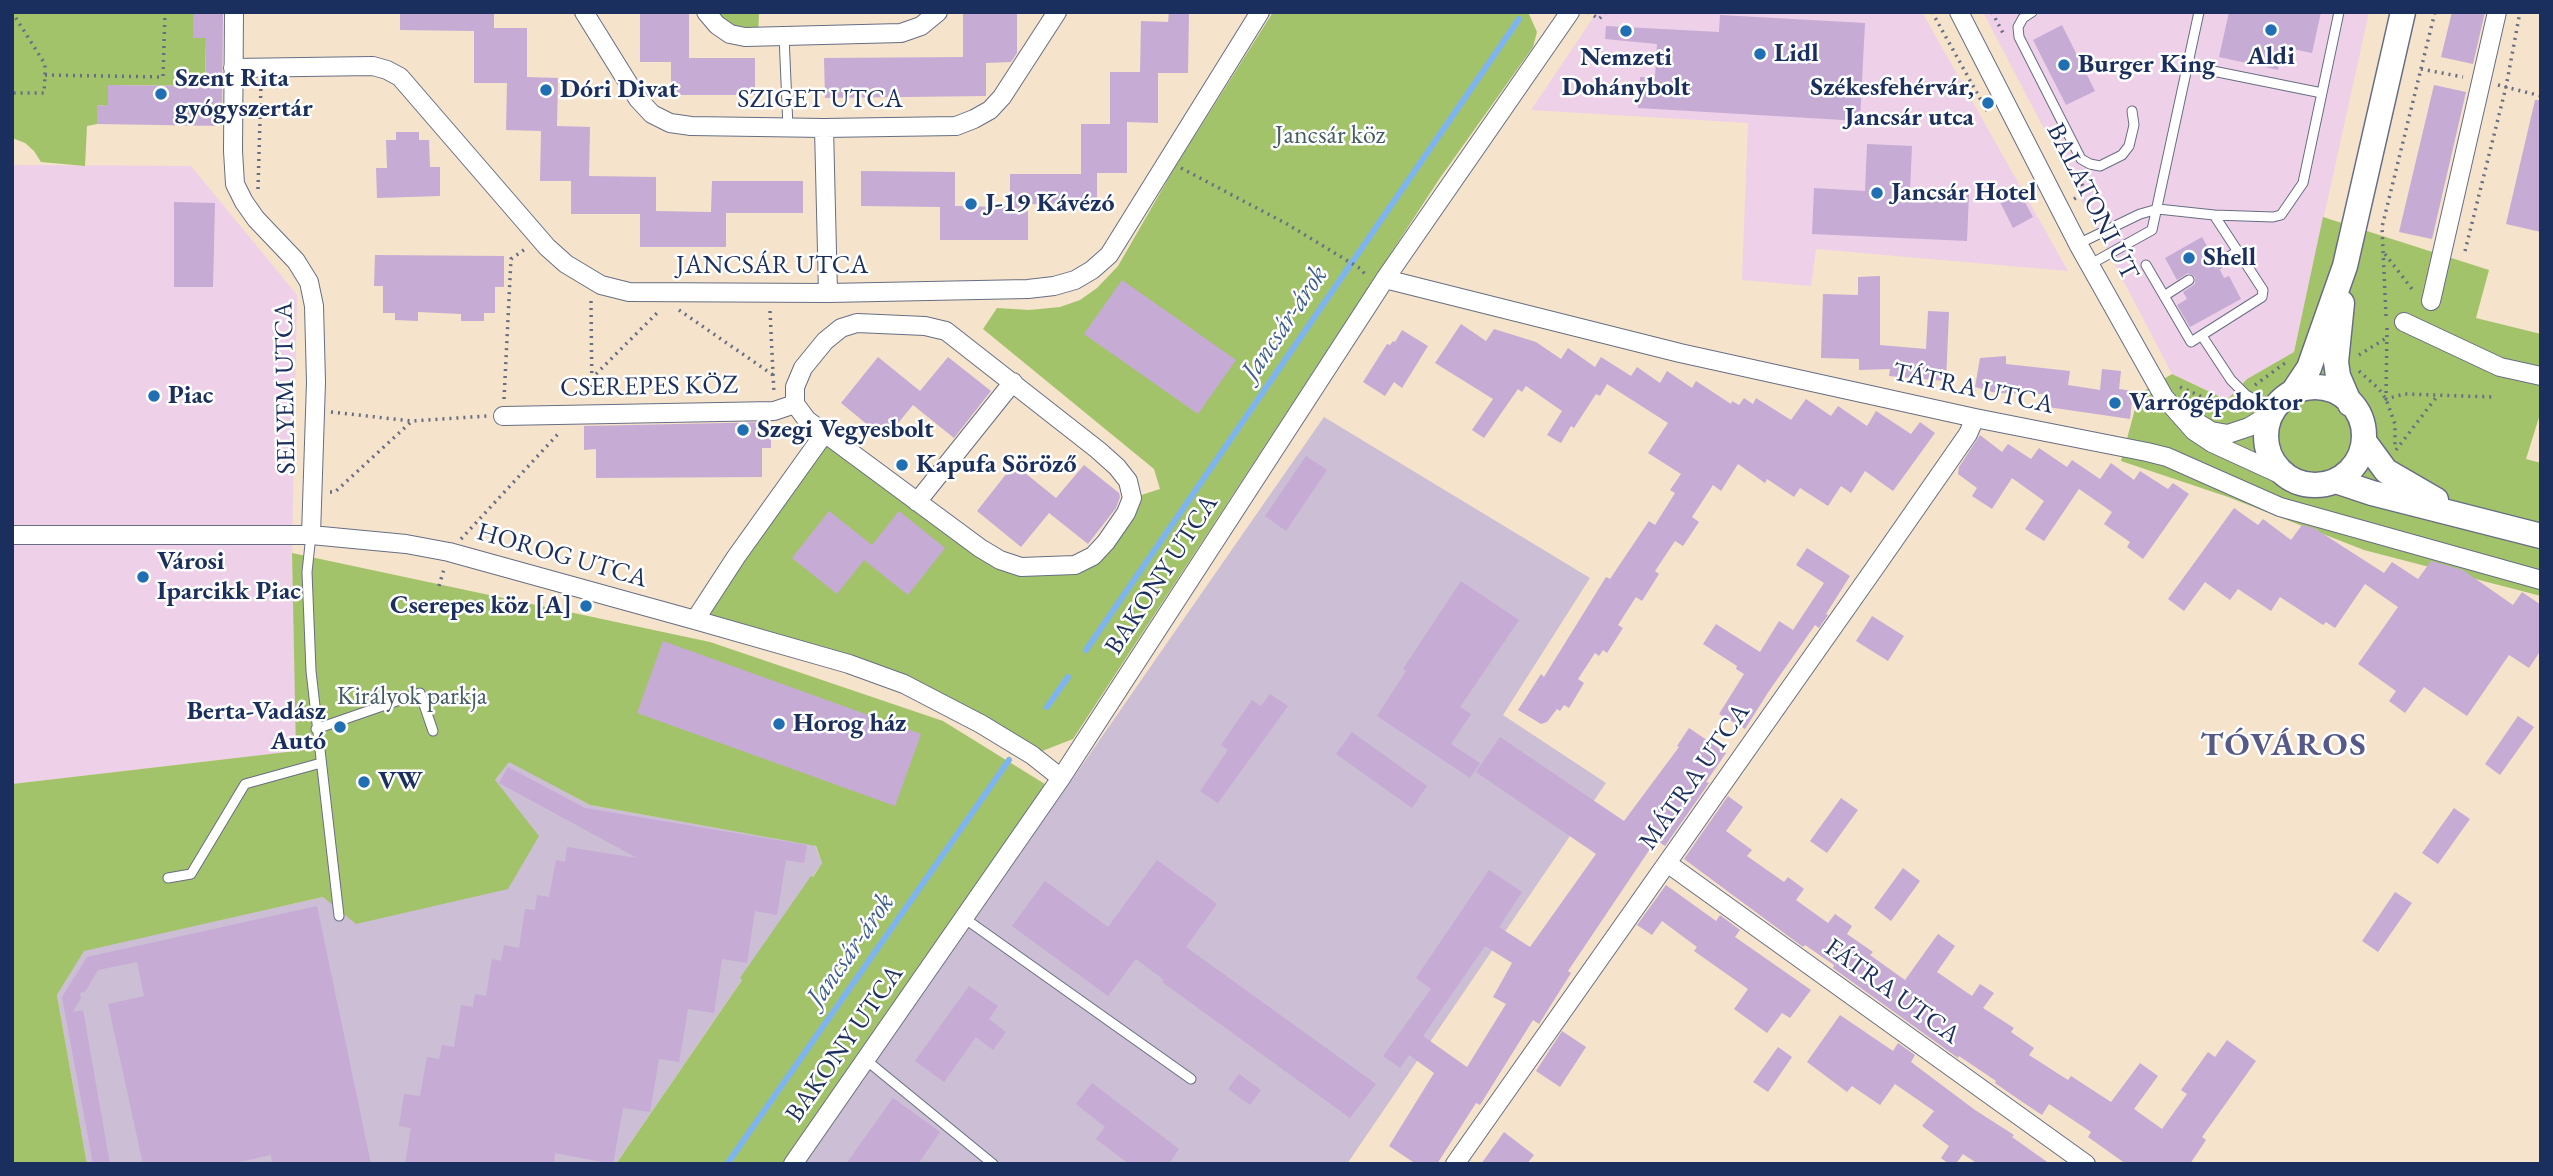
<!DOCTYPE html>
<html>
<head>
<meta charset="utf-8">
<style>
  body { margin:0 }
  #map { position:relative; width:2553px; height:1176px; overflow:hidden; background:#f5e3cb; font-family:"EB Garamond",serif }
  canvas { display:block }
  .frame { position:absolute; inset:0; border:14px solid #1b2f5e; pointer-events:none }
</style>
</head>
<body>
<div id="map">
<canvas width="2553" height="1176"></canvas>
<div class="frame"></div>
</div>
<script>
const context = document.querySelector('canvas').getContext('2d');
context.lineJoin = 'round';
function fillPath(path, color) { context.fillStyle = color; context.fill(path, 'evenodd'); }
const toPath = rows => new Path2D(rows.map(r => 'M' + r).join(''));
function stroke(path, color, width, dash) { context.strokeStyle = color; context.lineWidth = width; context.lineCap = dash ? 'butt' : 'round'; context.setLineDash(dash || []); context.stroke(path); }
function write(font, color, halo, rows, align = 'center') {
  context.font = font + ' "EB Garamond",serif'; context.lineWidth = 5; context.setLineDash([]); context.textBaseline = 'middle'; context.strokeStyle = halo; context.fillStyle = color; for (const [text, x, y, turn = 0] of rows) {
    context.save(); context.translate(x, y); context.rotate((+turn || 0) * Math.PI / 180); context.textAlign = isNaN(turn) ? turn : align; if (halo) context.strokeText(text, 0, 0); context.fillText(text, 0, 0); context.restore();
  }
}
fillPath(toPath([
  [1597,12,1922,12,2068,271,1816,249,1811,286,1742,280,1748,123,1531,110],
  [1983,12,2369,12,2294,352,2247,379,2227,400,2172,374],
  [12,165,191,166,297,295,292,553,297,751,12,784]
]), '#eed0e8');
fillPath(toPath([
  [1324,417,1590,578,1503,715,1606,783,1347,1164,805,1164],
  [509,761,590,805,815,845,822,863,616,1164,87,1164,57,995,84,950,323,897,495,780]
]), '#ccbed4');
fillPath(toPath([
  [12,12,193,12,193,38,206,38,205,86,108,85,108,106,97,105,97,124,87,126,85,166,41,162,34,151,25,143,12,138],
  [706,12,845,12,759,14,758,37,745,37],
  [1273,12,1528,12,1537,32,1533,47,1440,178,1073,739,1032,755,904,684,695,620,824,434,1000,560,1093,556,1132,498,1160,489,1154,469,983,329,997,308,1029,310,1060,307,1080,300,1097,288,1118,266,1175,167],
  [2323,217,2489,270,2476,318,2541,334,2541,411,2526,459,2541,463,2541,596,2364,550,2228,497,2121,461,2139,394,2172,374,2227,400,2247,379,2294,352],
  [292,553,710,642,943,721,1061,794,805,1164,616,1164,742,980,740,978,811,876,813,877,822,863,816,846,590,805,509,762,495,780,539,836,508,889,356,924,323,897,84,951,57,995,87,1164,12,1164,12,784,296,751]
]), '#a3c36b');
stroke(toPath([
  [1086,650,1519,19],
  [1047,707,1068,677],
  [727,1164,1009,760]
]), '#7fb5ee', 6);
fillPath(toPath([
  [193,12,223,12,222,126,97,124,97,105,108,106,108,85,205,86,206,38,193,38],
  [400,12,494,12,494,28,527,28,527,77,558,78,557,126,590,127,589,176,656,177,656,211,711,212,712,181,803,181,803,213,726,213,726,247,640,247,640,214,571,214,571,181,540,181,541,131,506,130,507,83,474,83,474,31,400,30],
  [640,12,689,12,689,58,755,58,755,95,671,95,671,62,640,62],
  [963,12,1017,12,1017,53,1011,62,986,63,986,96,825,98,824,58,963,57],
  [1169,12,1189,12,1188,73,1158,73,1158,123,1127,122,1127,173,1097,173,1097,205,1028,204,1028,240,940,240,940,207,861,206,861,171,955,172,955,206,1010,207,1010,174,1081,174,1081,124,1110,124,1110,72,1140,72,1141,21,1168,22],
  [2229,12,2321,12,2312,53,2283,47,2278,70,2219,57],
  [2452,12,2485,12,2473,64,2441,57],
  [1720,15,1865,23,1860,121,1638,108,1640,77,1655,77,1657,44,1605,39,1606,26,1719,32],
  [2062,25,2095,91,2066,105,2033,40],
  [2434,85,2466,92,2432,239,2399,232],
  [2535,100,2541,100,2541,232,2506,224],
  [396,132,419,132,419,140,429,140,430,167,440,167,440,196,377,198,376,168,387,168,386,140,396,140],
  [1867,144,1912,146,1910,192,1969,194,1967,241,1812,234,1814,188,1865,191],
  [2016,186,2033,217,2013,228,1997,196],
  [174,202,215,203,213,287,174,287],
  [2202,237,2214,259,2213,266,2220,270,2224,278,2229,276,2241,299,2190,327,2177,305,2187,299,2183,292,2195,284,2195,277,2188,273,2177,280,2165,258],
  [375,255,504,256,504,287,495,287,495,313,484,313,484,321,461,321,461,314,418,312,418,321,395,320,395,313,383,313,383,286,374,286],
  [1880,276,1880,345,1926,349,1928,311,1949,312,1946,381,1889,376,1890,369,1859,370,1859,359,1821,358,1823,294,1858,295,1858,277],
  [1122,280,1236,360,1198,414,1084,334],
  [1461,324,1486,341,1494,329,1536,342,1561,359,1568,348,1595,367,1601,357,1631,376,1637,367,1660,383,1667,371,1692,388,1696,381,1731,404,1732,401,1739,405,1744,398,1753,404,1756,398,1791,420,1806,399,1831,416,1838,406,1867,426,1876,411,1911,434,1920,422,1935,433,1893,491,1865,471,1851,493,1841,486,1828,506,1800,488,1794,497,1767,479,1765,483,1738,464,1721,491,1713,485,1692,517,1699,522,1683,546,1675,541,1655,571,1659,574,1642,601,1636,597,1618,625,1623,628,1607,653,1603,650,1599,656,1595,653,1578,679,1584,683,1569,708,1564,705,1560,711,1557,709,1547,722,1541,724,1518,710,1541,674,1544,677,1606,577,1610,579,1649,521,1655,525,1675,493,1670,490,1681,474,1648,453,1668,423,1607,384,1600,396,1596,394,1574,428,1571,426,1561,443,1547,435,1562,411,1526,386,1522,392,1518,389,1484,438,1472,430,1493,399,1435,363],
  [1402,330,1428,346,1402,388,1394,382,1385,396,1363,382,1387,344,1390,345,1393,341,1395,342],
  [2006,356,2006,364,2070,371,2068,385,2100,390,2102,369,2121,371,2119,389,2133,391,2130,419,2041,406,2043,394,1996,393,1975,387,1980,358],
  [878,357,920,391,948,357,991,391,954,438,913,405,885,439,841,403],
  [771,422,771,448,762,448,762,477,596,478,596,449,584,450,584,426],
  [1980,435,2002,452,2008,444,2031,459,2039,448,2067,467,2072,460,2100,479,2111,463,2134,480,2140,471,2168,489,2173,483,2189,494,2143,559,2127,547,2130,542,2104,524,2112,512,2079,489,2044,541,2025,529,2044,501,2012,478,1992,509,1972,496,1977,488,1958,474,1959,467],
  [1306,456,1327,470,1286,531,1265,516],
  [1014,464,1056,498,1084,465,1119,493,1120,497,1116,508,1088,544,1049,513,1021,547,977,511],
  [2234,508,2258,525,2263,519,2291,540,2302,525,2314,528,2384,573,2392,562,2418,579,2431,561,2463,570,2513,605,2522,592,2541,605,2541,650,2529,668,2509,655,2467,716,2424,687,2405,713,2389,701,2396,691,2358,664,2398,607,2365,584,2335,628,2326,622,2323,625,2280,597,2271,611,2238,589,2230,600,2205,582,2184,611,2168,599],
  [829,511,872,545,899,511,945,548,908,595,864,560,837,594,792,558],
  [1807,548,1850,576,1826,614,1828,615,1819,628,1815,625,1769,691,1745,729,1719,714,1744,674,1736,669,1737,666,1703,644,1716,624,1760,652,1779,621,1793,630,1824,583,1796,565],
  [1461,581,1519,620,1460,707,1471,714,1451,744,1480,763,1470,778,1377,716,1406,671,1403,669],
  [1872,616,1904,636,1888,661,1856,641],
  [663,641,921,734,895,806,637,713],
  [1270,694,1288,706,1218,803,1200,791,1228,750,1221,745,1252,700,1261,706],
  [2518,716,2534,727,2500,775,2485,764],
  [1689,728,1726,753,1706,782,1709,783,1665,846,1656,840,1568,971,1571,973,1539,1024,1533,1020,1480,1105,1476,1103,1437,1164,1416,1164,1389,1146,1434,1073,1409,1055,1400,1068,1383,1056,1431,989,1416,978,1489,870,1522,892,1499,927,1530,947,1596,854,1476,772,1500,737,1624,821,1679,747,1677,746],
  [1485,946,1512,963,1493,997,1506,1004,1467,1067,1423,1036],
  [1352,732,1427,786,1412,808,1336,754],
  [508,767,585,808,807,845,804,863,786,860,777,915,755,911,747,963,722,959,714,1013,688,1009,679,1062,659,1059,650,1112,623,1108,613,1164,555,1153,554,1164,405,1164,411,1128,399,1126,404,1094,420,1096,427,1057,439,1059,442,1045,454,1047,461,1005,473,1007,475,994,486,996,492,959,501,961,504,945,519,948,525,909,535,910,537,895,549,897,556,860,565,862,567,847,637,858,499,783],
  [1728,796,1743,807,1726,831,1752,850,1747,856,1784,882,1788,877,1804,889,1796,900,1828,923,1835,914,1852,926,1847,934,1873,952,1870,955,1905,980,1938,934,1955,946,1937,972,1972,996,1980,984,1994,993,1983,1008,2014,1028,2011,1032,2034,1048,2029,1055,2068,1080,2071,1076,2111,1102,2140,1063,2158,1076,2134,1109,2162,1129,2187,1094,2181,1090,2208,1052,2215,1057,2227,1040,2256,1061,2202,1137,2206,1140,2190,1164,2126,1164,2088,1137,2091,1132,2049,1104,2042,1115,2018,1099,1995,1083,1996,1081,1959,1056,1958,1058,1833,968,1834,965,1805,945,1803,947,1684,859],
  [1841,798,1858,810,1827,853,1810,841],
  [2454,808,2470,819,2438,864,2422,853],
  [1157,860,1217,904,1186,947,1376,1084,1350,1118,1162,982,1164,980,1136,959,1108,996,1012,926,1045,881,1108,927],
  [1903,868,1920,881,1891,921,1874,908],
  [1666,885,1716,921,1720,915,1740,930,1735,937,1811,990,1790,1018,1782,1013,1767,1033,1734,1009,1748,989,1694,951,1697,947,1662,921,1652,935,1637,925],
  [2395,892,2412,903,2378,952,2362,941],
  [317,906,371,1164,272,1164,271,1155,230,1164,143,1164,108,1004,144,996,137,962,98,970,85,992,80,993,81,998,73,1012,83,1010,110,1164,93,1164,62,997,87,957],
  [969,986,998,1006,989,1019,1006,1032,993,1050,976,1037,944,1082,915,1061],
  [1840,1015,1893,1051,1898,1043,1915,1055,1911,1062,1975,1110,2014,1135,2012,1137,2050,1164,1978,1164,1963,1154,1956,1164,1949,1164,1941,1158,1949,1146,1922,1126,1934,1111,1895,1084,1880,1105,1852,1086,1847,1092,1807,1062],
  [1562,1031,1586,1047,1560,1087,1536,1071],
  [1778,1047,1792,1057,1768,1092,1753,1082],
  [1239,1074,1261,1090,1250,1105,1228,1089],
  [1092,1083,1179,1149,1169,1164,1129,1164,1096,1139,1105,1127,1076,1104],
  [893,1098,940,1132,918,1164,846,1164],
  [1504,1132,1534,1155,1527,1164,1481,1164]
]), '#c6abd5');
const lane = toPath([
  [2032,12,2023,18,2018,27,2019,37,2081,159,2090,164,2100,166,2122,155,2129,146,2134,125,2132,111],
  [784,36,788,127],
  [2188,66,2322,93],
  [2078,244,2140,214,2158,209,2214,215,2273,217,2281,215,2303,183,2339,12],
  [2219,263,2238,251],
  [2089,265,2152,230,2199,12],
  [2146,265,2191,342,2262,297,2263,290,2214,215],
  [2164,296,2189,280],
  [2202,336,2231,380,2246,395,2256,400,2278,405],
  [311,535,307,572,311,671,339,916],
  [316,729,420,693,433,731],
  [168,878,191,874,245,784,321,763],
  [964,918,1191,1079],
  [866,1060,993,1164]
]);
const street = toPath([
  [234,12,233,151,235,184,244,202,256,219,296,261,309,282,314,306,316,382,311,535],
  [584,12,638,99,652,114,670,123,691,126,824,128,956,126,974,119,990,110,1002,97,1057,12],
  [706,12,717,25,730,34,745,37,901,33,921,26,938,12],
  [1959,12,2078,244,2164,397,2194,431,2212,443,2295,481],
  [233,68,373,66,387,70,400,77,547,247,566,264,601,285,629,292,828,293,1028,289,1054,286,1075,280,1092,270,1109,255,1260,12],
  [824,128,828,293],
  [1385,279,1680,353,1975,418,2147,452,2167,457,2280,507,2541,580],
  [2431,301,2497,12],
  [2404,322,2500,367,2541,376],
  [857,323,925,326,946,331,1098,450,1117,467,1128,481,1132,498,1126,513,1106,542,1093,556,1075,565,1021,567,1000,560,980,548,807,420,795,404,795,387,803,368,825,341,841,328,857,323],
  [503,416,774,411,795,404],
  [2198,423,2211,431,2228,434,2249,427,2272,413],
  [917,502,1013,382],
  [12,535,311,535,406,544,449,552,695,620,849,664,904,684,981,724,1032,755,1061,778],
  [695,620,736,557,824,434],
  [1667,863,2086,1164],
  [793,1164,1061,778,1385,279,1570,12],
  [1455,1164,1874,569,1968,434,1975,418]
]);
const secondary = toPath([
  [2342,303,2336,362,2338,376,2350,404],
  '2266 436a49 49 0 1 1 98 0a49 49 0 1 1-98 0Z',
  [2293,392,2309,368,2345,266,2403,12],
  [2364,441,2386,471,2436,500],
  [2336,481,2372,493,2541,536]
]);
stroke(lane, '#676e84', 11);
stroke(street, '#676e84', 20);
stroke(secondary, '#676e84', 27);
stroke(toPath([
  [12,12,45,64,45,75,44,93,12,93],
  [1588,12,1599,19,1606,12],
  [1932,12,1987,111],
  [1992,12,2003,33],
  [2421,69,2463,77],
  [45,75,163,77,165,12],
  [2498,85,2541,96],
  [1181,168,1287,224,1361,269,1367,277],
  [258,189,261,84],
  [2074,199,2086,192,2076,173],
  [2465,251,2506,87,2520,12],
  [2385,254,2412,289,2416,290],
  [591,301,592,398],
  [679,310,773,375],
  [770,311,774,394],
  [2386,316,2382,227,2435,12],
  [2387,328,2386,399,2404,394,2494,397],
  [2359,355,2388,337],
  [2359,371,2379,389,2386,399,2395,424,2395,448],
  [591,379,659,311],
  [2255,385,2285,363],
  [2180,387,2236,412],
  [504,399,511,259,525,249],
  [331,412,412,421,487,416],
  [2396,450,2438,395],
  [330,492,335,492,412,421],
  [461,539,558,434],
  [439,586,444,569]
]), '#676e84', 3.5, [2, 5]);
stroke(lane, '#fff', 9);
stroke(street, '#fff', 18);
stroke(secondary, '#fff', 24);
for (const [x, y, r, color] of [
  [2271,30,7,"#1f6fb2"],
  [1626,31,7,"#1f6fb2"],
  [1760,54,7,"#1f6fb2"],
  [2064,65,7,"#1f6fb2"],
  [546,90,7,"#1f6fb2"],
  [161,94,7,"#1f6fb2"],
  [1988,103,7,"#1f6fb2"],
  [1877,193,7,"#1f6fb2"],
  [971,204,7,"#1f6fb2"],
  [2189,258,7,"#1f6fb2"],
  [154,396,7,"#1f6fb2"],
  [2115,403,7,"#1f6fb2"],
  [743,430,7,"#1f6fb2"],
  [902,465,7,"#1f6fb2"],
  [143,577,7,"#1f6fb2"],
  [586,606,7,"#1f6fb2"],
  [779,724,7,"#1f6fb2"],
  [340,727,7,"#1f6fb2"],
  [364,782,7,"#1f6fb2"]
]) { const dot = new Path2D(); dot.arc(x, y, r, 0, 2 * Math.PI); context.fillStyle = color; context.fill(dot); stroke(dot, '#fff', 2.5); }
write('bold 26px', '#1b2f5e', '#fff', [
  ["Lidl",1774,54],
  ["Aldi",2271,57,"center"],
  ["Nemzeti",1626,58,"center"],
  ["Dohánybolt",1626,88,"center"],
  ["Burger King",2078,65],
  ["Szent Rita",175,79],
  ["gyógyszertár",175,109],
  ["Székesfehérvár,",1974,88,"right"],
  ["Jancsár utca",1974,118,"right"],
  ["Dóri Divat",560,90],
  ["Jancsár Hotel",1891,193],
  ["J-19 Kávézó",985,204],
  ["Shell",2203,258],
  ["Piac",168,396],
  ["Varrógépdoktor",2129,403],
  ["Szegi Vegyesbolt",757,430],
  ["Kapufa Söröző",916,465],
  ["Városi",157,562],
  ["Iparcikk Piac",157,592],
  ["Cserepes köz [A]",572,606,"right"],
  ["Berta-Vadász",326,712,"right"],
  ["Autó",326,742,"right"],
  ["Horog ház",793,724],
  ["VW",378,782]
], 'left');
write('26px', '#1b2f5e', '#fff', [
  ["SZIGET UTCA",820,100],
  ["BALATONI ÚT",2092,202,63],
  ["JANCSÁR UTCA",772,266],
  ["CSEREPES KÖZ",649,387,-1],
  ["SELYEM UTCA",286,388,-91],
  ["TÁTRA UTCA",1973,389,12],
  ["HOROG UTCA",562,556,16],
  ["BAKONY UTCA",1162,575,-57],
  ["MÁTRA UTCA",1695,777,-55],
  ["FÁTRA UTCA",1892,992,36],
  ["BAKONY UTCA",845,1044,-55]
]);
write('26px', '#445b62', '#fff', [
  ["Jancsár köz",1330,136],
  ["Királyok parkja",412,697]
]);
write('italic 28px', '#3e5e90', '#fff', [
  ["Jancsár-árok",1285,323,-56],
  ["Jancsár-árok",851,950,-55]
]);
context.letterSpacing = '2px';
write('bold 33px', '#575a88', '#fff', [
  ["TÓVÁROS",2284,746]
]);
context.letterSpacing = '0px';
</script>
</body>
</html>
